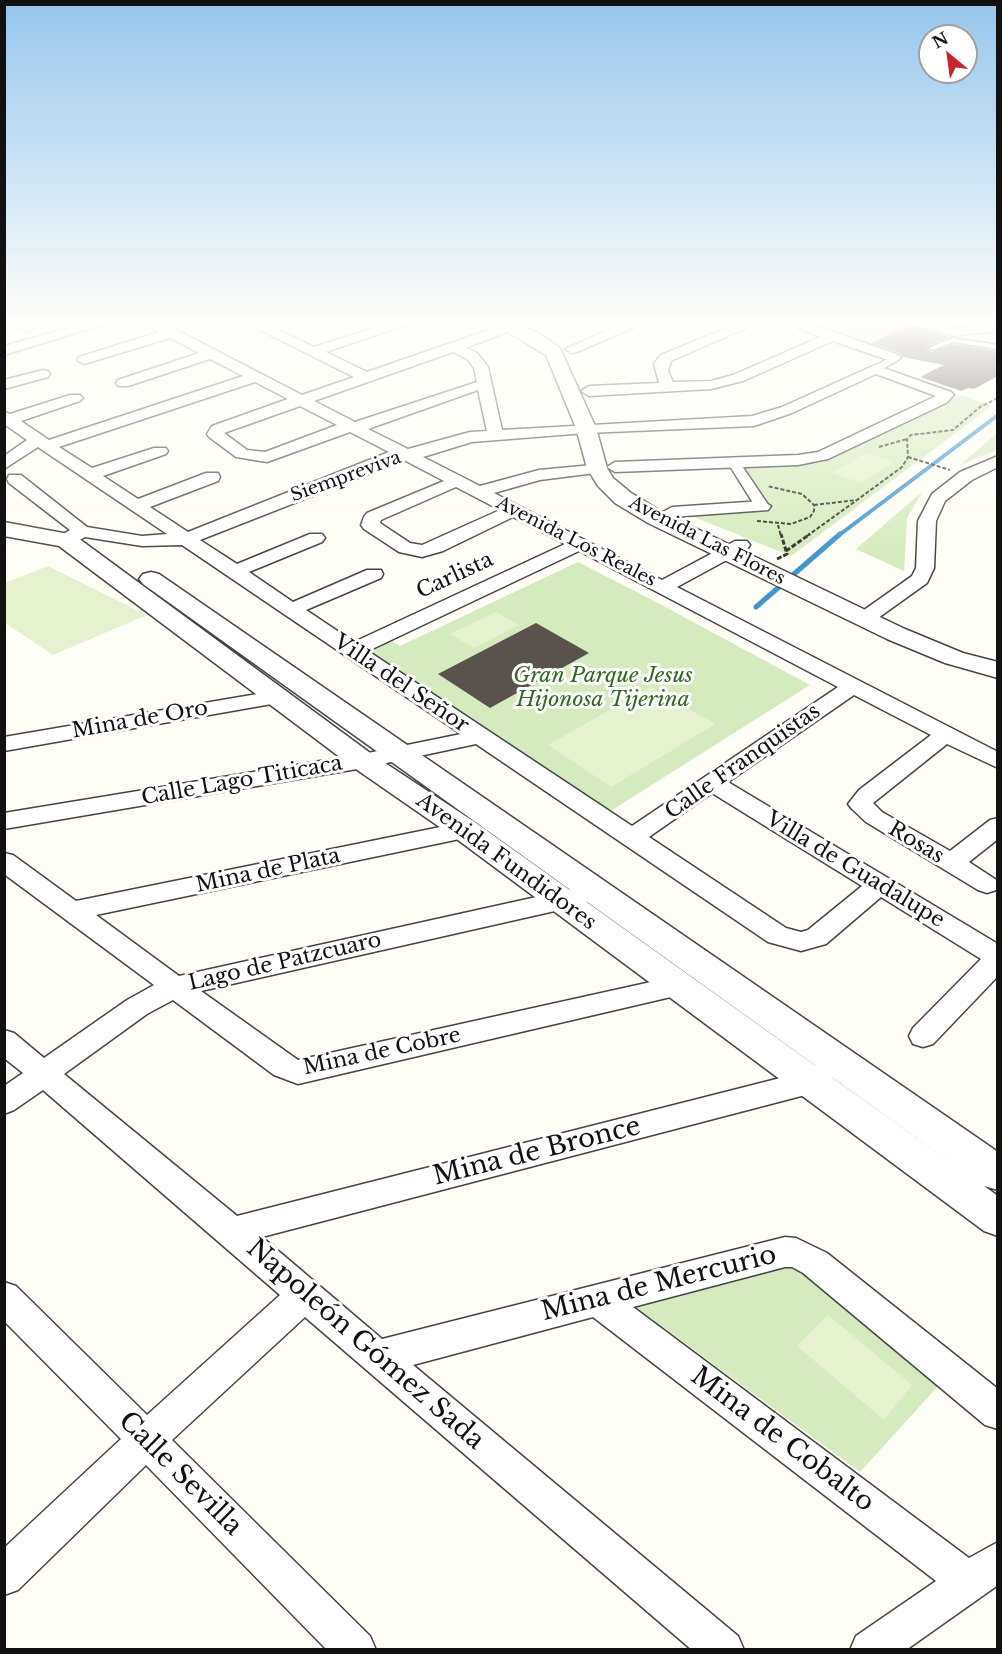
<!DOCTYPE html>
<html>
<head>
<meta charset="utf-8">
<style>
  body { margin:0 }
  #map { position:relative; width:1002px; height:1654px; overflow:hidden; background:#fffdf5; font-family:"Libre Baskerville",serif }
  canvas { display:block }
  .frame { position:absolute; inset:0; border:6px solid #111; pointer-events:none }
  .north { position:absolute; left:918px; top:24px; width:60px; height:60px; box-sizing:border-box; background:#fff; border:2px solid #a0a0a0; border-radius:50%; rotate:331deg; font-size:16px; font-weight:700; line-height:24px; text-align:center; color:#111 }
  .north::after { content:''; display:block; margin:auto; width:21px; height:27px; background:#c4262e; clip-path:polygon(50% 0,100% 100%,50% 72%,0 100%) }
</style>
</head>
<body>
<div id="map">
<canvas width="1002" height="1654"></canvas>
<div class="frame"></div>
<div class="north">N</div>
</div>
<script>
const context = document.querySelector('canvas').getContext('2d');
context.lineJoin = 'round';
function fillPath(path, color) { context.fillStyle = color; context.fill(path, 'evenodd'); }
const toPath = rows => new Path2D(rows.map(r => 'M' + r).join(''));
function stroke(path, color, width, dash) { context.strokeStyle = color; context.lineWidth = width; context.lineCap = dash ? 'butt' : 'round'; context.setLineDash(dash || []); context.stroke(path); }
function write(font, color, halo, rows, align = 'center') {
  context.font = font + ' "Libre Baskerville",serif'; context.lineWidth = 6; context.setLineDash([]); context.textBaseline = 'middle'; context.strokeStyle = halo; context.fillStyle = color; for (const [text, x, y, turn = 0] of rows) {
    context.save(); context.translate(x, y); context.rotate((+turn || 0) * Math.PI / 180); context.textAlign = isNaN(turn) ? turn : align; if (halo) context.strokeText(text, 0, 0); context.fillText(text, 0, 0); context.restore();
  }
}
fillPath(toPath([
  [805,324,909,324,867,344],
  [961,395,992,406,791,556,684,513,771,510,743,466,821,463],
  [997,433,997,450,960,465],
  [923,491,907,518,904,571,856,549],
  [578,562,656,602,810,685,609,812,366,652,391,640,400,646],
  [791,1255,940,1384,860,1472,629,1302]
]), '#d5ebbd');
fillPath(toPath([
  [866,453,893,462,861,483,832,473],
  [48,566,147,615,53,655,5,623,5,583],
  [496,612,519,625,474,648,450,634],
  [650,687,715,724,611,787,548,745],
  [828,1315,912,1385,884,1420,797,1346]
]), '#e6f2cf');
stroke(toPath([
  [838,536,998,415]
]), '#3f96cf', 4);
stroke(toPath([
  [756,607,840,534]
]), '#3f96cf', 5);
fillPath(toPath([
  [909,324,928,328,949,337,928,346,927,349,932,352,953,344,998,351,998,376,974,389,968,388,961,391,920,377,944,365,903,357,900,353,871,343],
  [536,623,589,653,490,708,438,674]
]), '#5a524d');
const service = toPath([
  [952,338,998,345,998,349,953,342,933,350,929,348,952,338]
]);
const pedestrian = toPath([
  [894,355,899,358,898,360,879,371,870,369,894,355],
  [734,459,740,463,769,506,767,509,757,509,755,506,728,463,734,459]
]);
const minor = toPath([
  [14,324,31,324,34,328,27,332,14,324],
  [82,324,105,324,4,355,4,346,82,324],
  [147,324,165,324,302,395,354,377,248,324,266,324,314,347,386,324,408,324,326,352,367,372,506,324,527,324,466,348,477,353,488,367,502,430,752,416,782,407,875,365,951,392,954,395,946,403,828,459,798,465,615,472,607,467,615,462,798,455,818,452,936,396,876,374,792,413,754,426,586,433,472,442,423,457,480,486,539,470,603,464,605,468,603,472,540,480,494,493,662,580,735,541,747,541,750,545,747,549,677,587,998,752,998,768,947,744,873,803,882,812,950,851,990,820,998,818,998,839,969,862,998,881,996,890,987,893,978,890,866,822,852,809,848,804,859,790,931,735,854,695,728,782,998,944,998,976,933,1044,923,1047,913,1044,909,1036,913,1028,981,959,881,897,826,944,801,951,768,942,476,744,363,768,4,829,4,813,363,754,461,734,182,545,142,546,85,537,72,544,60,544,57,540,60,536,70,530,9,483,7,479,9,475,21,475,87,527,142,536,167,534,38,447,4,469,4,456,27,440,4,424,4,412,10,414,70,395,80,395,83,398,80,401,21,421,49,440,243,376,210,359,128,386,118,386,116,383,118,380,199,353,170,338,84,364,77,360,79,357,159,332,147,324],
  [453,352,467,359,474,368,477,382,355,422,314,401,453,352],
  [255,382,288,399,212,426,207,434,209,437,236,457,267,462,350,432,389,452,188,532,150,507,218,481,220,477,218,473,206,473,138,499,103,476,166,454,168,451,166,448,154,448,92,468,59,447,255,382],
  [478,390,487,431,470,432,408,449,368,429,478,390],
  [300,406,337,425,265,452,247,450,224,433,300,406],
  [404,460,444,481,367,513,364,517,361,525,364,529,399,552,422,557,443,551,513,517,565,544,354,642,306,610,381,578,383,574,381,570,367,570,293,602,249,572,322,542,325,538,322,534,310,534,237,564,200,540,404,460],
  [456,487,500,510,422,545,410,543,380,523,381,520,456,487],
  [579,551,838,687,632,826,368,651,579,551],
  [712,793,862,886,808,930,801,932,786,928,649,837,712,793],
  [622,324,642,324,577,352,572,353,565,349,622,324],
  [736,324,755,324,671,361,668,371,673,382,711,381,733,375,820,337,790,324,811,324,899,355,901,358,894,362,833,341,743,381,711,389,589,396,581,391,589,386,659,383,654,364,661,355,736,324],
  [925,324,945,324,953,328,998,324,998,331,952,336,925,324],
  [43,370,48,371,50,374,48,377,4,389,4,380,43,370],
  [998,456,998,467,972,480,945,501,936,521,934,568,927,583,871,623,857,623,854,619,857,615,912,576,916,568,918,521,932,494,960,472,998,456],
  [762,501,771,506,768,510,672,517,663,512,672,507,762,501],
  [275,691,283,692,286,697,283,702,4,751,4,737,275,691],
  [465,822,474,824,477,830,474,836,96,915,179,976,577,888,586,891,590,897,586,903,577,906,201,991,298,1060,678,976,688,979,692,986,688,993,298,1084,274,1075,173,1000,147,1014,64,1074,237,1216,800,1073,818,1063,828,1067,833,1075,828,1083,809,1094,262,1237,382,1339,785,1237,796,1238,827,1253,998,1389,998,1429,985,1425,803,1273,792,1267,785,1267,633,1307,969,1558,998,1542,998,1585,906,1650,850,1650,856,1636,936,1581,593,1317,413,1365,738,1636,744,1650,692,1650,305,1317,172,1440,370,1636,376,1650,327,1650,146,1465,18,1590,4,1595,4,1548,121,1439,4,1321,4,1282,16,1286,147,1415,280,1295,43,1090,14,1110,4,1114,4,1086,23,1073,4,1058,4,1030,14,1033,44,1058,127,1000,154,985,4,874,4,853,13,855,76,901,465,822]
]);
const tertiary = toPath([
  [494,324,517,324,540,334,560,348,596,428,607,468,613,478,631,493,664,513,905,629,963,653,998,662,998,678,945,663,887,639,648,523,615,503,598,486,587,468,576,428,546,355,494,324],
  [4,522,74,535,373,755,476,823,998,1196,998,1236,984,1231,454,837,353,767,59,546,4,536,4,522],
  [151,572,159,574,998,1152,998,1190,984,1186,143,584,139,579,143,574,151,572]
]);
stroke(service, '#444', 3);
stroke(pedestrian, '#444', 3);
stroke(minor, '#444', 3);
stroke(tertiary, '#444', 3);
stroke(toPath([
  [879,447,907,439],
  [908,457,950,470],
  [814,505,857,500,902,467,908,457,907,439,911,435,953,430,980,407,998,398],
  [757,521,791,524,810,517,814,511,814,505,802,494,767,486],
  [778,525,781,536],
  [807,536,857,500]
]), '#333', 2, [4, 2]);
stroke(toPath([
  [786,551,810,534],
  [777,559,787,554,781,534]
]), '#333', 3, [5, 2]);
fillPath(service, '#fff');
fillPath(pedestrian, '#fff');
fillPath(minor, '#fff');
fillPath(tertiary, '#fff');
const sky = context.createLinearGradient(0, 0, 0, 556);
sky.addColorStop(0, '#95c6ee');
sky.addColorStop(0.58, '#fffefa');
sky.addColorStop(1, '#fffefa00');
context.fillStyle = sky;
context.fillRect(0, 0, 1002, 556);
write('18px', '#111', '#fff', [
  ["Siempreviva",346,477,-20],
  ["Avenida Las Flores",707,541,27],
  ["Avenida Los Reales",576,542,27]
]);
write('21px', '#111', '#fff', [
  ["Carlista",455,576,-25],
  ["Villa del Señor",401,684,34],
  ["Mina de Oro",140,720,-10],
  ["Calle Franquistas",743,762,-35],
  ["Calle Lago Titicaca",242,781,-10],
  ["Rosas",916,843,31],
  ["Avenida Fundidores",506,862,36],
  ["Villa de Guadalupe",855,870,31],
  ["Mina de Plata",268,871,-12],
  ["Lago de Patzcuaro",285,962,-13],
  ["Mina de Cobre",382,1052,-12]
]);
write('italic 21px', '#2f6b1f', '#fff', [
  ["Gran Parque Jesus",603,676],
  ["Hijonosa Tijerina",603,700]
]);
write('26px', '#111', '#fff', [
  ["Mina de Bronce",537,1152,-14],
  ["Mina de Mercurio",659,1284,-14],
  ["Napoleón Gómez Sada",365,1345,41],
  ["Mina de Cobalto",782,1440,37],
  ["Calle Sevilla",180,1474,45]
]);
</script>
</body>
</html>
